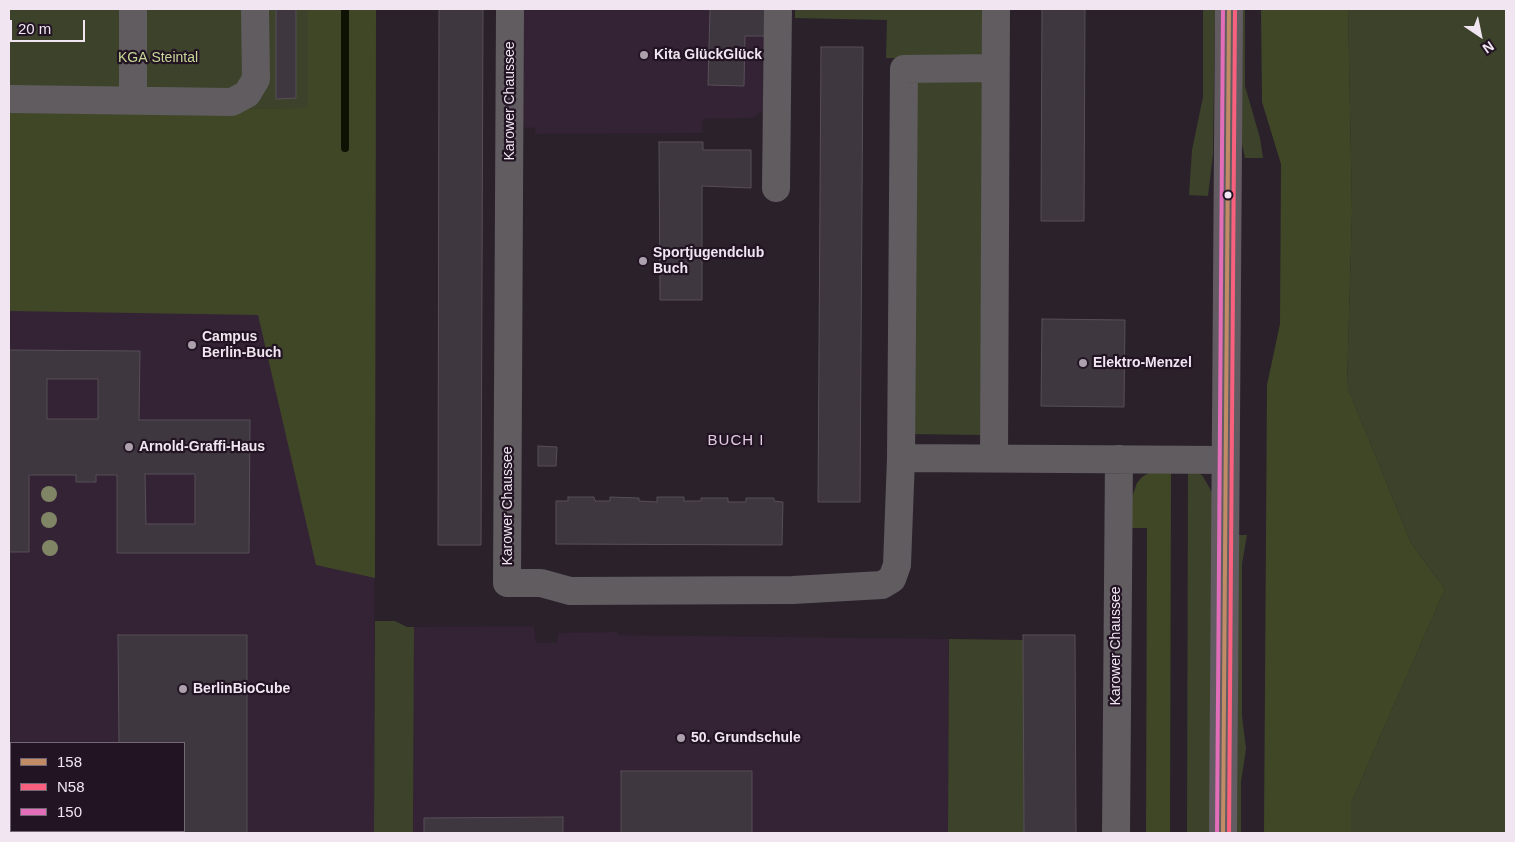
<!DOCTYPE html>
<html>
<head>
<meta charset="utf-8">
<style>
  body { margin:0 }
  #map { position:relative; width:1515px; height:842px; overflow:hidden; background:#2a212a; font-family:Helvetica,sans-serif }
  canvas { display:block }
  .frame { position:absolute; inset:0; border:10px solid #f0e5f0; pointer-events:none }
  .legend { position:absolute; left:10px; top:742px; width:175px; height:90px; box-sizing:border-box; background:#231424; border:1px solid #756876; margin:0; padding:6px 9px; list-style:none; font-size:15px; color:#f0e5f0 }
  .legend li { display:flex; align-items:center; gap:10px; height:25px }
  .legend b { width:25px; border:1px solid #756876 }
  .north { position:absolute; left:1455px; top:10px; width:50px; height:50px; -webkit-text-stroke:4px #231424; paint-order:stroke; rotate:146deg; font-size:14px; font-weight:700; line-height:20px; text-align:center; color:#f0e5f0 }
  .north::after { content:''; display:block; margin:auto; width:18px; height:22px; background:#f0e5f0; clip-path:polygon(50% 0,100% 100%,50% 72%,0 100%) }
  .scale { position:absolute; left:10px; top:20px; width:75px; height:22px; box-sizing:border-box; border:2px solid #f0e5f0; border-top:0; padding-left:6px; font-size:15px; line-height:18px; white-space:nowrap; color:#f0e5f0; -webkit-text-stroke:4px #231424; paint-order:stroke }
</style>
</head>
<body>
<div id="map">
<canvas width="1515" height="842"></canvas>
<div class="frame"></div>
<ul class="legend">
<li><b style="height:6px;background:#c18c65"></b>158</li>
<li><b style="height:6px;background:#f8607d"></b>N58</li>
<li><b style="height:6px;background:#e26db8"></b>150</li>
</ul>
<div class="north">N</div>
<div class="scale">20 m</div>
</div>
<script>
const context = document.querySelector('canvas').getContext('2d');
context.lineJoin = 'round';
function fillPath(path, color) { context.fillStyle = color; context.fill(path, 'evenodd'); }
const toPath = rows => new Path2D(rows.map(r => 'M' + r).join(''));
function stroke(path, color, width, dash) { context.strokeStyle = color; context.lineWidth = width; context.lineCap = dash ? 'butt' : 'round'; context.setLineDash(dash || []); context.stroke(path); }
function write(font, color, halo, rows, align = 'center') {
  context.font = font + ' Helvetica,sans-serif'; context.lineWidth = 4.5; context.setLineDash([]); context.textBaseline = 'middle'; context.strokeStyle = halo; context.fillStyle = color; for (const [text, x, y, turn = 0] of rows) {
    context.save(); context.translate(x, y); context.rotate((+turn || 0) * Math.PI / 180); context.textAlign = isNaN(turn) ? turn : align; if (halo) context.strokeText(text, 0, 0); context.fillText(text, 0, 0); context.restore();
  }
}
fillPath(toPath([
  [518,9,770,9,767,107,753,118,703,119,702,133,535,134,535,128,518,127],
  [9,111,376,111,374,833,9,833],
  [11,743,184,743,184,831,11,831],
  [534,626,536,643,557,643,558,633,618,632,618,635,949,639,948,833,413,833,414,627]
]), '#342235');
fillPath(toPath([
  [9,9,308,9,308,108,9,109],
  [795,9,987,9,987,59,886,58,887,20,795,18],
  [1203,9,1215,9,1213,154,1208,196,1189,195,1192,150,1203,97],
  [1241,9,1245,9,1245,86,1260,138,1263,158,1245,158,1242,144],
  [1348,9,1506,9,1506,833,1351,833,1351,803,1445,589,1411,543,1347,386,1352,211],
  [912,77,987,78,984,435,908,434],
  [1188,470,1202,475,1213,494,1211,833,1187,833],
  [1238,535,1247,535,1242,564,1242,716,1246,749,1241,782,1241,833,1237,833],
  [375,621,395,621,407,627,414,627,413,833,374,833],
  [949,639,1023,640,1024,833,948,833]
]), '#3d432b');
fillPath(toPath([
  [308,9,376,9,375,578,316,565,258,315,9,311,9,109,308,108],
  [1261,9,1348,9,1352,211,1347,386,1411,543,1445,589,1351,803,1351,833,1264,833,1267,385,1280,324,1281,164,1262,102],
  [1171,469,1170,833,1146,833,1147,528,1132,528,1132,497,1137,483,1142,477,1150,472]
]), '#404727');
stroke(toPath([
  [345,148,345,9]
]), '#0d1204', 8);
const building = toPath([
  [276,9,296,9,296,98,276,99,276,9],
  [439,9,483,9,481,545,438,545,439,9],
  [703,9,765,9,765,36,745,36,744,86,708,85,710,9,703,9],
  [1042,9,1085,9,1084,221,1041,221,1042,9],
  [821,47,863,47,860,502,818,502,821,47],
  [659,142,703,142,703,150,751,150,751,188,702,186,702,300,660,300,659,142],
  [1042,319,1125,320,1124,407,1041,406,1042,319],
  [9,350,140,351,139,420,250,420,249,553,117,553,117,475,96,475,96,482,76,482,76,475,29,475,29,552,9,552,9,350],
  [47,379,98,379,98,419,47,419,47,379],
  [145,474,195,474,195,524,146,524,145,474],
  [538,446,557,447,556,466,538,466,538,446],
  [568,497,594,497,595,501,610,501,610,497,639,498,639,501,657,502,657,497,684,497,684,501,701,501,701,498,728,498,728,502,746,502,746,498,774,498,774,501,783,502,782,545,556,544,556,501,568,501,568,497],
  [118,635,247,635,247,833,119,833,119,831,184,831,184,743,119,743,118,635],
  [1023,635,1075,635,1076,833,1024,833,1023,635],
  [621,771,752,771,752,833,621,833,621,771],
  [563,817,563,833,424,833,424,818,563,817]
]);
fillPath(building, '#3e373f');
stroke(building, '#574f57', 1);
stroke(toPath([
  [133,9,133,100],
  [510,9,507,583,541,583,570,591,793,590,882,585,892,579,897,565,901,458,904,69,995,68],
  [9,99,232,102,247,94,256,79,255,9],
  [776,188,778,9],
  [901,458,1225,460],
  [994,458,996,9],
  [1116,833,1119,459]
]), '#605c60', 28);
stroke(toPath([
  [1223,833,1229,9]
]), '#625c62', 28);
stroke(toPath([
  [1223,833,1229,9]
]), '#c18c65', 4);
stroke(toPath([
  [1229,833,1235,9]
]), '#f8607d', 4);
stroke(toPath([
  [1217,833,1223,9]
]), '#e26db8', 4);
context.fillStyle = '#808665';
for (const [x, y] of [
  [49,494],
  [49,520],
  [50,548]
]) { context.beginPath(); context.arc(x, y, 8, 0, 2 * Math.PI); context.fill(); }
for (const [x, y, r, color] of [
  [644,55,5,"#aba0ab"],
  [1228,195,4.5,"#f0e5f0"],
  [643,261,5,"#aba0ab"],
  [192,345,5,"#aba0ab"],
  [1083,363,5,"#aba0ab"],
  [129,447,5,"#aba0ab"],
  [183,689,5,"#aba0ab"],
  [681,738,5,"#aba0ab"]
]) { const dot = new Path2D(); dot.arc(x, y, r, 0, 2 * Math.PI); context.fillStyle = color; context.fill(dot); stroke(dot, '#231424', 2); }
write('bold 14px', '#f0e5f0', '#231424', [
  ["Kita GlückGlück",654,55],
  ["Sportjugendclub",653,253],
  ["Buch",653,269],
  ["Campus",202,337],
  ["Berlin-Buch",202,353],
  ["Elektro-Menzel",1093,363],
  ["Arnold-Graffi-Haus",139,447],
  ["BerlinBioCube",193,689],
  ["50. Grundschule",691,738]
], 'left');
write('14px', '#c6d996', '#231424', [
  ["KGA Steintal",158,58]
]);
write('14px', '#f0e5f0', '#231424', [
  ["Karower Chaussee",510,101,-90],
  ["Karower Chaussee",508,506,-90],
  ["Karower Chaussee",1116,646,-90]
]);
context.letterSpacing = '1px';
write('15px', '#e1cbe1', '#231424', [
  ["BUCH I",736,441]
]);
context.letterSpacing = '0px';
</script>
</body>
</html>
